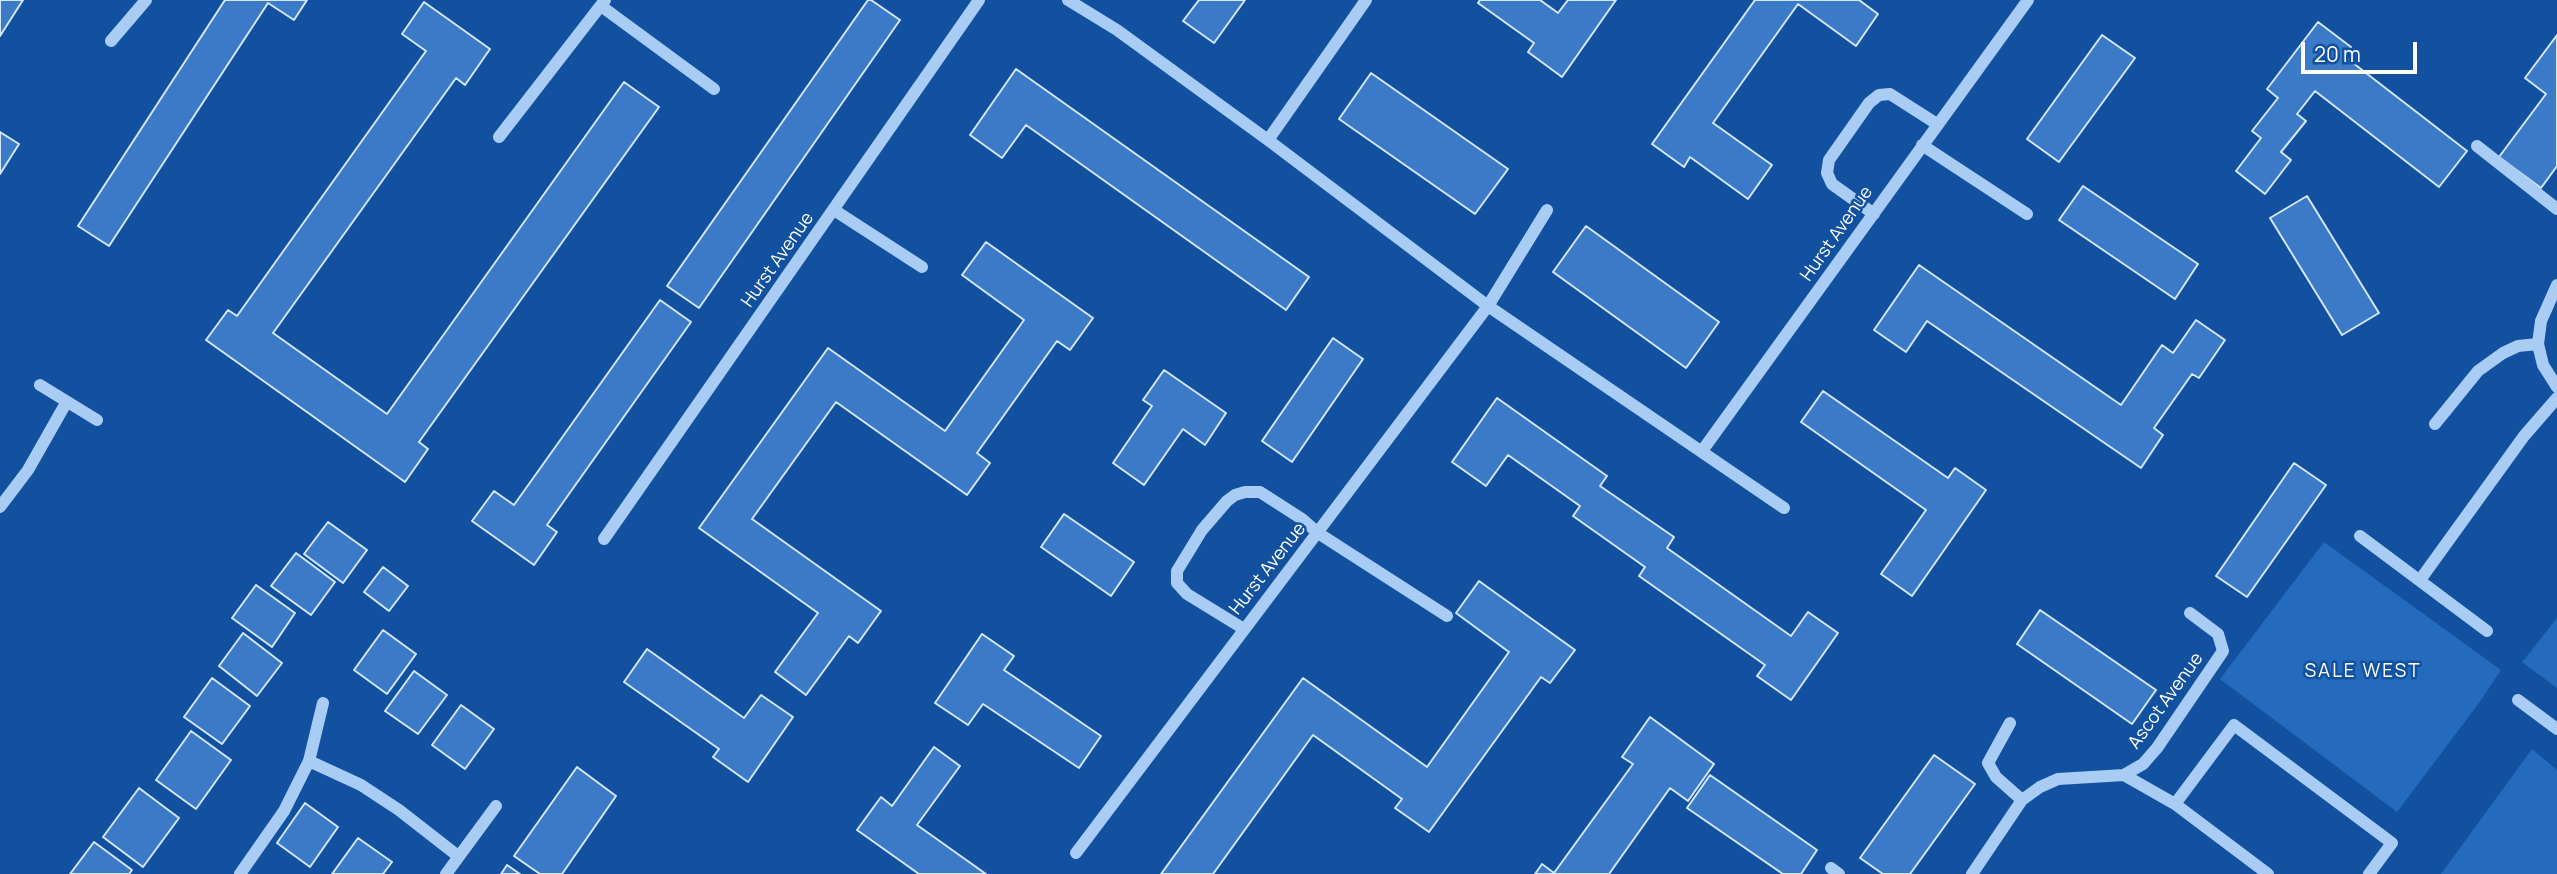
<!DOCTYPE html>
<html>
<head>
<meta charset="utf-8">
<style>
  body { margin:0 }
  #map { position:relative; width:2557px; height:874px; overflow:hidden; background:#12519f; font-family:Manrope,sans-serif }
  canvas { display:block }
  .scale { position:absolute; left:2301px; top:42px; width:116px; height:32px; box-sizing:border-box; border:4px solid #fff; border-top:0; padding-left:9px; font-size:21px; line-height:24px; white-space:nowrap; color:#fff; -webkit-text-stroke:5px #12519f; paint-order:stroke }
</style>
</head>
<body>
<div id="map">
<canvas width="2557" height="874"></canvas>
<div class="scale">20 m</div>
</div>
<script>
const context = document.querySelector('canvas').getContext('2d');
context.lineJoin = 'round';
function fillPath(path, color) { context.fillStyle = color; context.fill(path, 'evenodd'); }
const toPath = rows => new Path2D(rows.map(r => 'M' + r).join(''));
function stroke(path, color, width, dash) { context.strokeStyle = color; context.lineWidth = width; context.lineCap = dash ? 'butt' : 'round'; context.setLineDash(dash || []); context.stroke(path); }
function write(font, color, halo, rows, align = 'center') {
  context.font = font + ' Manrope,sans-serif'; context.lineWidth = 5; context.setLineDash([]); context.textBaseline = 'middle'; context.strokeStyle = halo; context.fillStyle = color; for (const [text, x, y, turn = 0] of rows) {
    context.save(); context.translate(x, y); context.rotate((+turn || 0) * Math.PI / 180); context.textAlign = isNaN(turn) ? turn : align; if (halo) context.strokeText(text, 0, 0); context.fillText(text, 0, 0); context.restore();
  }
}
fillPath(toPath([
  [2324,542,2501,670,2479,703,2397,812,2220,679],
  [2557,618,2557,688,2522,662],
  [2532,749,2557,770,2557,874,2441,874]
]), '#246bbd');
const building = toPath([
  [0,0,23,0,0,36,0,0],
  [225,0,307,0,294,20,268,3,109,246,78,226,225,0],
  [868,0,871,0,900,20,699,308,667,286,868,0],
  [1199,0,1245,0,1214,43,1183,21,1199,0],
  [1480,0,1540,0,1558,13,1568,0,1616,0,1562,77,1528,52,1534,43,1478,3,1480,0],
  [1755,0,1859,0,1878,14,1856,46,1798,4,1713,123,1772,165,1748,199,1690,157,1684,167,1652,144,1755,0],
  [424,2,490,49,465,85,456,78,273,333,387,414,624,82,659,107,419,442,428,449,405,482,206,340,228,310,237,316,426,51,402,34,424,2],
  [2318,22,2351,47,2344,56,2467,151,2439,187,2315,91,2297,114,2306,121,2281,152,2291,160,2265,194,2236,171,2261,138,2252,131,2278,98,2267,89,2318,22],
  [2102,35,2135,58,2059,162,2027,139,2102,35],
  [2557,35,2557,166,2541,188,2499,157,2546,94,2525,78,2557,35],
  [1016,69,1309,277,1286,310,1026,125,1002,158,970,135,1016,69],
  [1371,73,1508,169,1475,214,1339,119,1371,73],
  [0,132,19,144,0,174,0,132],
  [2083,186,2198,264,2175,299,2059,220,2083,186],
  [2307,196,2379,313,2342,335,2270,218,2307,196],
  [1586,226,1719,322,1686,368,1553,272,1586,226],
  [986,242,1093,318,1070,350,1057,341,977,453,990,463,967,495,836,402,752,519,881,611,858,643,849,636,806,695,775,672,818,613,699,528,828,348,945,431,1024,320,962,275,986,242],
  [1919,265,2121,405,2162,345,2173,353,2196,320,2225,340,2199,378,2192,374,2154,428,2163,435,2141,468,1927,321,1906,352,1874,330,1919,265],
  [660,300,691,322,547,525,557,532,534,565,472,521,494,491,514,505,660,300],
  [1333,338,1363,359,1292,462,1262,441,1333,338],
  [1164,370,1226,413,1205,445,1183,429,1144,485,1113,463,1152,406,1143,400,1164,370],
  [1823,391,1948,478,1955,468,1986,490,1912,596,1881,574,1926,510,1801,422,1823,391],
  [1497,398,1607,476,1600,486,1674,537,1667,548,1791,636,1808,612,1838,633,1791,700,1757,676,1765,665,1639,576,1645,567,1573,516,1580,506,1508,455,1486,486,1452,462,1497,398],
  [2294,463,2326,485,2247,597,2216,576,2294,463],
  [1064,514,1134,562,1111,596,1041,547,1064,514],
  [328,522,367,550,343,583,304,554,328,522],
  [296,553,335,582,311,615,271,586,296,553],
  [383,567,408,586,389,611,364,592,383,567],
  [1479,581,1575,650,1550,683,1541,677,1429,832,1395,808,1402,799,1313,735,1213,874,1161,874,1303,678,1427,767,1509,652,1456,613,1479,581],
  [256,585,295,613,272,647,232,618,256,585],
  [2040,610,2156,690,2132,724,2017,644,2040,610],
  [383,630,416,654,387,694,354,670,383,630],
  [243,633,282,663,257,696,219,666,243,633],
  [982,634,1014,656,1004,670,1101,736,1079,768,983,704,968,725,935,703,982,634],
  [647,649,744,718,761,695,793,717,748,782,713,757,719,749,624,682,647,649],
  [414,671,447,695,418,734,385,711,414,671],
  [212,678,250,706,222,744,184,717,212,678],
  [461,705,494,729,465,769,432,745,461,705],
  [1650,717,1714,764,1688,801,1670,788,1609,874,1535,874,1542,864,1554,873,1633,764,1622,757,1650,717],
  [191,731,231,760,196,809,156,780,191,731],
  [934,747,960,766,917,825,986,874,919,874,857,830,881,797,892,806,934,747],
  [1934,755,1975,784,1910,874,1883,874,1860,858,1934,755],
  [577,767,616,796,562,874,540,874,514,856,577,767],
  [1710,775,1817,850,1801,874,1783,874,1687,808,1710,775],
  [139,788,179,818,143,867,103,837,139,788],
  [305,803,338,827,310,867,277,843,305,803],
  [358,838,392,862,383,874,332,874,358,838],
  [94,842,132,870,129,874,70,874,94,842],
  [507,865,520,874,501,874,507,865]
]);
fillPath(building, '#3b7ac6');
stroke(building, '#d2e6fe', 2);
stroke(toPath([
  [1068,0,1117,30,1268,140,1488,306,1784,508],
  [601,6,714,89],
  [111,41,146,0],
  [499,137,605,0],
  [1268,140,1366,0],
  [1922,145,2027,214],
  [2477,146,2557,209],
  [834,210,922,267],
  [1874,214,1832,184,1827,173,1829,160,1869,103,1879,95,1890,94,1937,124],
  [2557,285,2541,321,2538,344,2543,365,2557,387],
  [40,385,97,420],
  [2435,424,2478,371,2503,353,2518,346,2538,344],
  [1702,451,2028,0],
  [0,507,28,470,66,403],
  [2360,536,2487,631],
  [604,539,979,0],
  [2420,580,2524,436,2557,398],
  [1244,629,1187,594,1177,583,1177,571,1202,530,1227,501,1235,495,1245,492,1260,492,1302,519,1318,533,1447,616],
  [2518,700,2557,729],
  [2010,723,1988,763,1996,777,2022,800],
  [309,761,361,785,399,810,458,856],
  [2124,775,2175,804,2268,874],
  [2175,804,2234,725,2392,843,2369,874],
  [1076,853,1488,306,1547,210],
  [1831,868,1839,874],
  [240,874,284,811,309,761,323,703],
  [446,874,496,806],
  [1972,874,2022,800,2040,787,2058,779,2124,775,2143,764,2157,748,2223,651,2218,634,2190,613]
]), '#a9ccf5', 12);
write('18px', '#fff', '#12519f', [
  ["Hurst Avenue",1837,234,-55],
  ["Hurst Avenue",778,260,-55],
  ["Hurst Avenue",1268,569,-52],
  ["Ascot Avenue",2166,701,-54]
]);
context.letterSpacing = '2px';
write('19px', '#fff', '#12519f', [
  ["SALE WEST",2363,672]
]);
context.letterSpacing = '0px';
</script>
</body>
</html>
